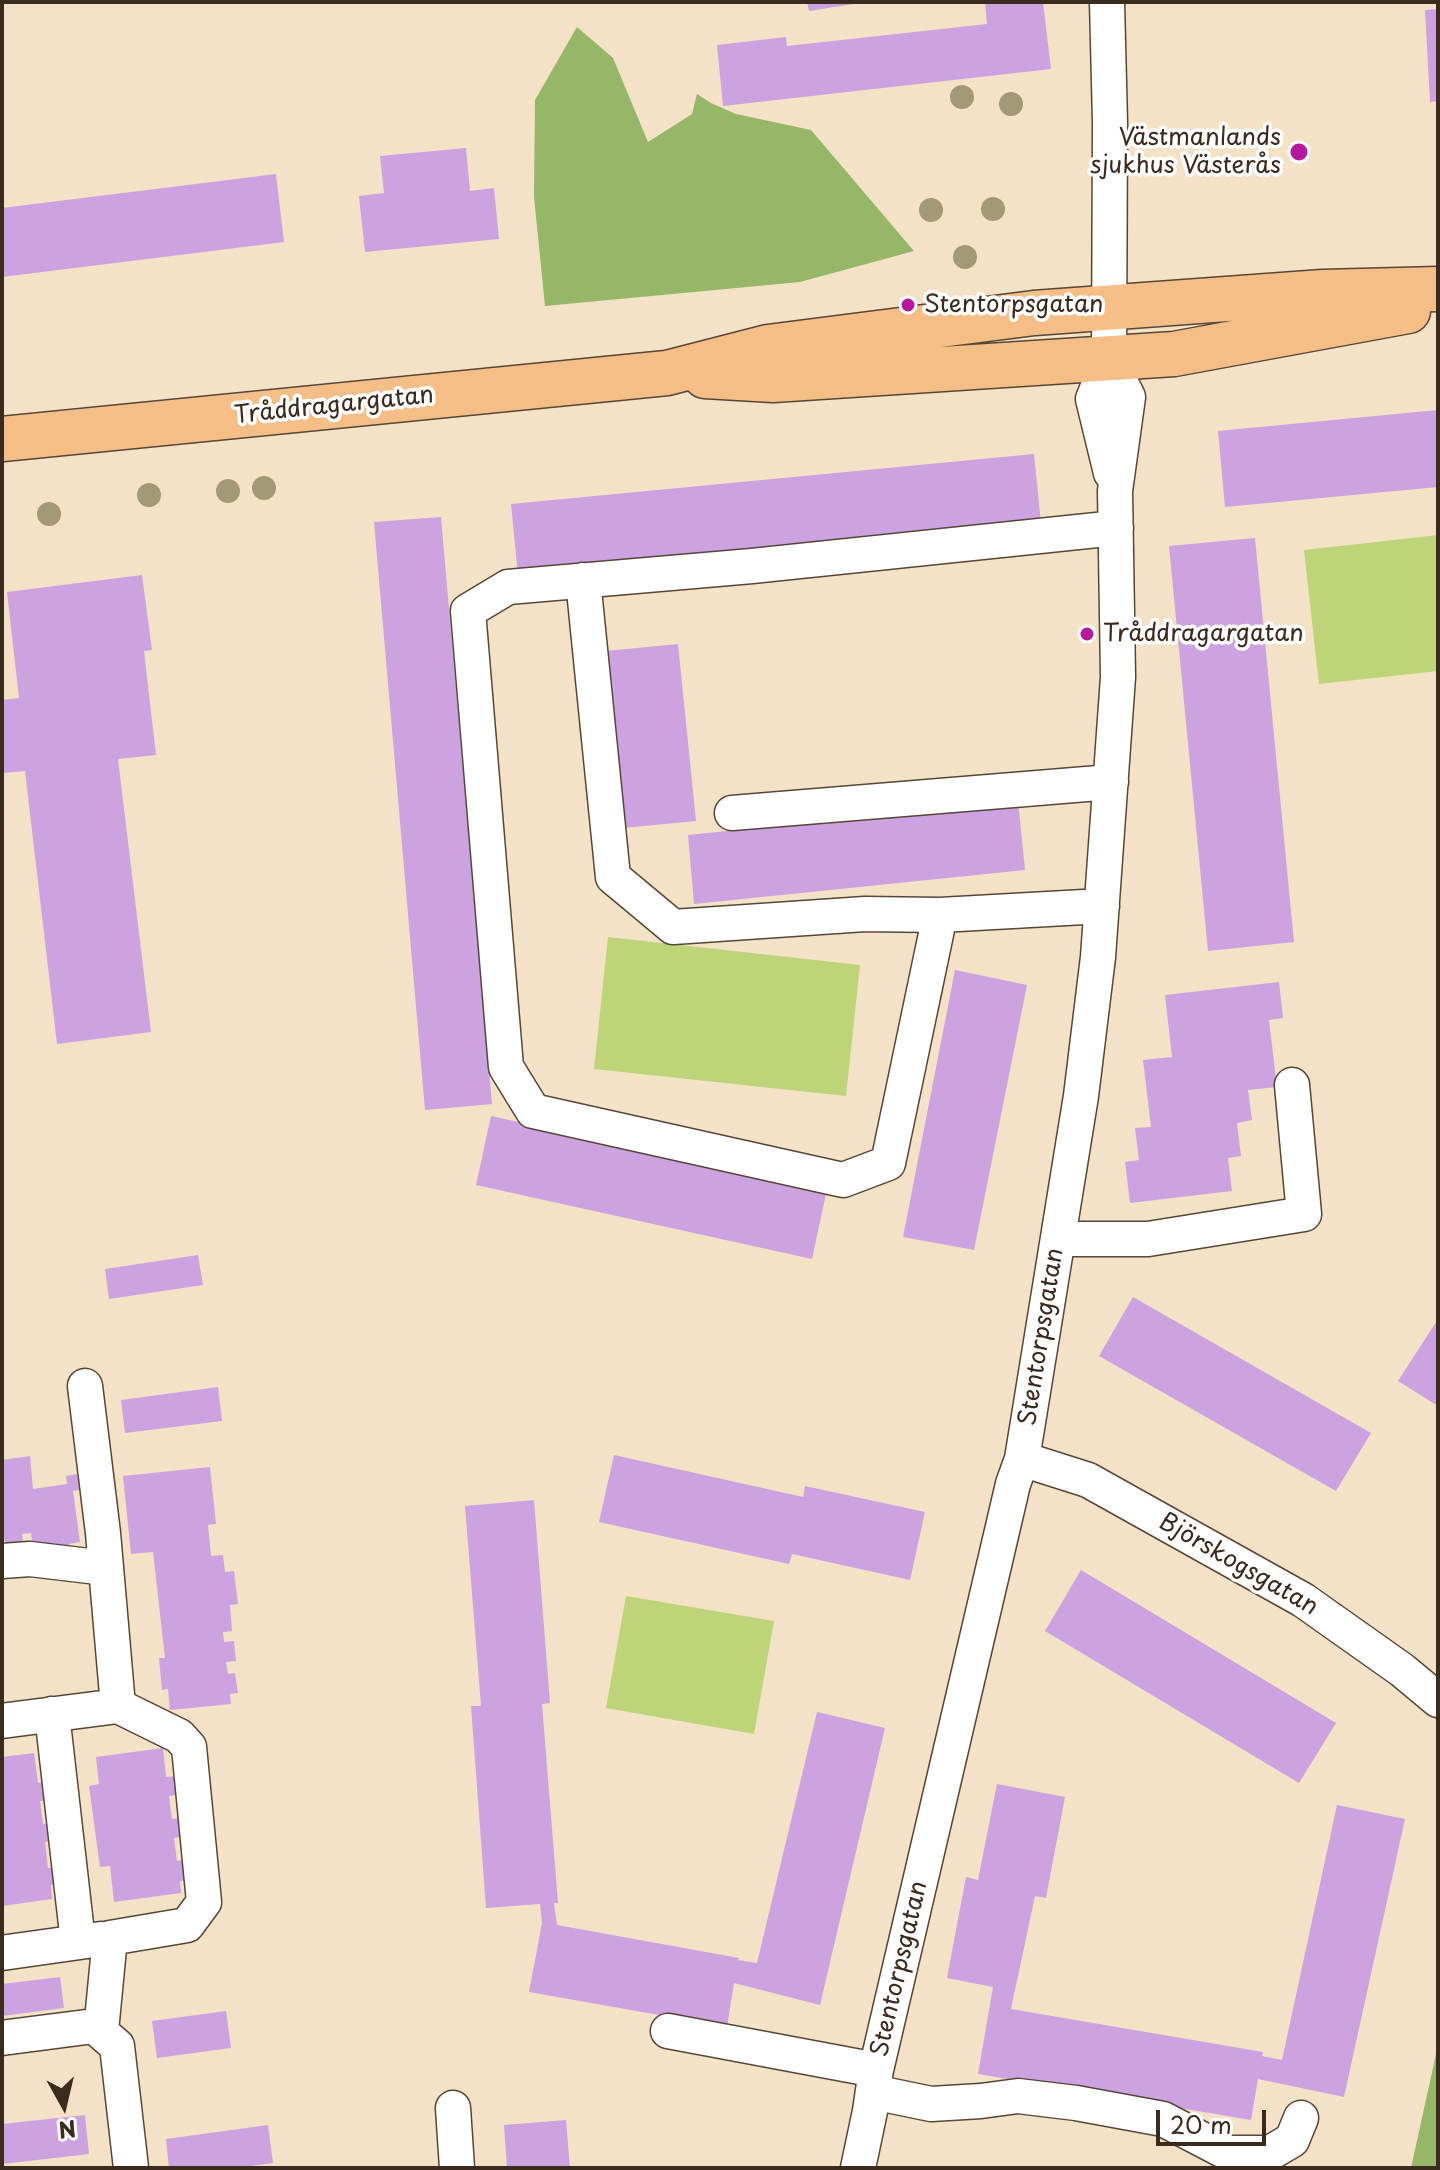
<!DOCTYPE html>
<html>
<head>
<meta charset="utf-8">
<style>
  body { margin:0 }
  #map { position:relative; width:1440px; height:2170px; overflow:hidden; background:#f3e2c6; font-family:"Playpen Sans",sans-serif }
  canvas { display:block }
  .frame { position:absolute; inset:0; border:4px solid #3b2a1e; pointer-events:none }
  .north { position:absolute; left:24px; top:2066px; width:80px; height:80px; -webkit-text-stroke:6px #fff; paint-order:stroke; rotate:172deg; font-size:22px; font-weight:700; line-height:32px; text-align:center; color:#3b2a1e }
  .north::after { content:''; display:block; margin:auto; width:28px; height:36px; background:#3b2a1e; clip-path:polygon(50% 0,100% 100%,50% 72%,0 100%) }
  .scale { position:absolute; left:1156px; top:2110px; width:110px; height:36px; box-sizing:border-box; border:4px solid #3b2a1e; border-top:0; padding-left:10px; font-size:24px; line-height:28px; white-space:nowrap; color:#3b2a1e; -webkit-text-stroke:6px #fff; paint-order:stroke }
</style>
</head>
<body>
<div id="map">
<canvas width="1440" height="2170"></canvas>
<div class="frame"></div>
<div class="north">N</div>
<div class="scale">20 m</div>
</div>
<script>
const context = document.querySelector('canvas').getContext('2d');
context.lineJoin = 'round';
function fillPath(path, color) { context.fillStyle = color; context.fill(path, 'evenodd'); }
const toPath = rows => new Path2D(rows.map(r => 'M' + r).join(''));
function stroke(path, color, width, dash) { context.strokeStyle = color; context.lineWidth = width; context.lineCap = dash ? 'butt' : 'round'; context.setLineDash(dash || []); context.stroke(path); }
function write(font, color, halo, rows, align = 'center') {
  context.font = font + ' "Playpen Sans",sans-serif'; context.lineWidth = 7; context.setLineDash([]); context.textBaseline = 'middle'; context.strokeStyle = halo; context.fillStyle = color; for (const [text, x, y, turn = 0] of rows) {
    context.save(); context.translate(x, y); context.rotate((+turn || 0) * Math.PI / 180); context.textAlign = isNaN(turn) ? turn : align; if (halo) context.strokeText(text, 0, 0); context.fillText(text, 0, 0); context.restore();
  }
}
fillPath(toPath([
  [1438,535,1438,671,1319,684,1304,550],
  [608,937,860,965,846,1096,594,1069],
  [626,1596,774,1621,754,1734,606,1708]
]), '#bed478');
fillPath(toPath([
  [577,27,613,58,648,142,692,114,697,94,711,103,736,114,811,130,914,251,800,282,545,306,534,197,535,100],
  [1438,2045,1438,2168,1411,2168]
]), '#96b668');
fillPath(toPath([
  [807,2,854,2,854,4,809,11],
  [985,2,1043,2,1051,69,723,106,717,45,786,37,787,46,987,24],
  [1438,9,1438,101,1430,102,1425,10],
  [466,148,470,191,494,188,499,239,365,252,359,196,384,193,380,156],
  [276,174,284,242,2,277,2,208],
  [1438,410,1438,487,1225,507,1218,431],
  [1034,454,1041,523,518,575,511,504],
  [441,517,492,1104,425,1110,374,522],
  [1255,538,1294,942,1208,951,1169,546],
  [142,575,152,650,144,651,156,755,118,759,151,1032,57,1044,25,771,2,773,2,700,19,698,7,592],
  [678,644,696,821,623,828,606,651],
  [1018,801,1025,870,694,904,688,835],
  [955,970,1027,985,974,1250,903,1237],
  [1279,982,1283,1018,1269,1020,1277,1087,1248,1090,1252,1120,1237,1123,1241,1156,1228,1158,1232,1191,1130,1203,1125,1162,1139,1160,1135,1128,1151,1127,1143,1060,1172,1057,1165,995],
  [491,1116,827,1189,812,1259,476,1185],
  [198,1255,203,1285,109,1299,105,1269],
  [1133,1297,1371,1433,1336,1491,1099,1356],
  [1438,1319,1438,1406,1398,1381],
  [218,1387,222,1421,125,1433,121,1400],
  [614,1455,803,1497,805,1486,925,1512,910,1580,792,1554,789,1564,599,1522],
  [30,1456,33,1489,67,1484,66,1476,77,1474,79,1490,73,1491,80,1542,69,1544,70,1550,33,1549,31,1533,22,1534,23,1541,5,1543,4,1536,2,1536,2,1460],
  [210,1467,216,1524,208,1525,211,1556,223,1555,225,1572,234,1571,238,1604,230,1605,232,1631,223,1632,224,1642,234,1641,236,1661,226,1662,228,1674,235,1673,238,1693,230,1694,231,1704,170,1710,168,1689,162,1690,159,1658,165,1658,153,1552,131,1554,123,1476],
  [534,1500,550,1703,542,1704,558,1903,554,1903,557,1925,739,1958,738,1960,757,1963,817,1712,885,1728,820,2005,734,1983,727,2027,529,1992,542,1923,540,1904,486,1908,471,1706,481,1706,465,1506],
  [1081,1570,1336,1723,1299,1783,1045,1631],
  [163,1748,166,1777,175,1776,177,1795,169,1796,172,1819,180,1818,182,1837,174,1838,177,1861,184,1860,187,1880,180,1881,181,1893,114,1902,110,1866,100,1867,89,1786,99,1784,96,1757],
  [34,1753,38,1783,45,1782,48,1800,40,1801,43,1824,52,1823,54,1841,45,1842,48,1868,56,1867,58,1884,51,1885,52,1899,2,1906,2,1757],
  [997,1784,1065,1797,1046,1898,1035,1896,1011,2009,1263,2052,1262,2056,1282,2060,1337,1805,1405,1819,1344,2097,1258,2079,1251,2120,978,2074,993,1987,947,1978,966,1877,978,1880],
  [60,1977,64,2008,2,2016,2,1984],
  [226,2011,231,2048,157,2058,152,2021],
  [85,2115,89,2154,2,2164,2,2124],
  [566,2120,570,2168,507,2168,504,2125],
  [268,2125,273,2163,237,2168,169,2168,166,2139]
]), '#cca2e1');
const minor = toPath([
  [1107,2,1110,123,1109,359,1093,399,1111,473],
  [583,580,613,877,673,927,865,914,940,915],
  [732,813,1111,782],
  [1102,906,940,915,888,1163,843,1180,533,1111,506,1067,468,611,508,587,752,566,1116,528],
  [1058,1239,1148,1239,1304,1214,1292,1085],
  [85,1386,103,1533,118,1706,179,1736,189,1747,204,1902,187,1925,110,1938,101,2031],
  [1022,1459,1088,1480,1303,1600,1402,1670,1438,1700],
  [2,1561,30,1559,106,1568],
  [52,1714,78,1942],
  [2,1721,118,1706],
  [2,1953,101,1939],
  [668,2031,876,2070],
  [2,2038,94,2026,117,2046,131,2168],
  [873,2092,931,2104,981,2101,1018,2096,1076,2103,1163,2119,1228,2153,1270,2153,1292,2140,1301,2118],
  [453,2108,457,2168],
  [858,2168,870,2111,876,2070,1013,1484,1022,1459,1081,1096,1098,957,1118,677,1115,491,1128,397,1109,359]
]);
const major = toPath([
  [705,376,773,380,1174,354,1408,311],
  [2,439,667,373,768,347,1034,313,1323,292,1438,289]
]);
stroke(minor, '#574637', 37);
stroke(major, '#574637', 47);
stroke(minor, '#fff', 34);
stroke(major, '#f6be87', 44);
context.fillStyle = '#a39978';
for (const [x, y] of [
  [962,97],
  [1011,104],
  [993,209],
  [931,210],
  [965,257],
  [264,488],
  [228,491],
  [149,495],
  [49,514]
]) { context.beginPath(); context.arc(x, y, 12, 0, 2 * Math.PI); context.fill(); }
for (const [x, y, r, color] of [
  [1299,152,10,"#b5179e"],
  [908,305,8,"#b5179e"],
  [1087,634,8,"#b5179e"]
]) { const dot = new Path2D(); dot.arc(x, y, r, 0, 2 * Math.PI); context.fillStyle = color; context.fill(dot); stroke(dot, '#fff', 3); }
write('24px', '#3b2a1e', '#fff', [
  ["Västmanlands",1281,138,"right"],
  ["sjukhus Västerås",1281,166,"right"],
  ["Stentorpsgatan",924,305],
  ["Tråddragargatan",1103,634]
], 'left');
write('24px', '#3b2a1e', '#fff', [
  ["Tråddragargatan",334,406,-6],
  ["Stentorpsgatan",1042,1337,-81],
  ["Björskogsgatan",1238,1565,30],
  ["Stentorpsgatan",900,1969,-77]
]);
</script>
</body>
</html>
